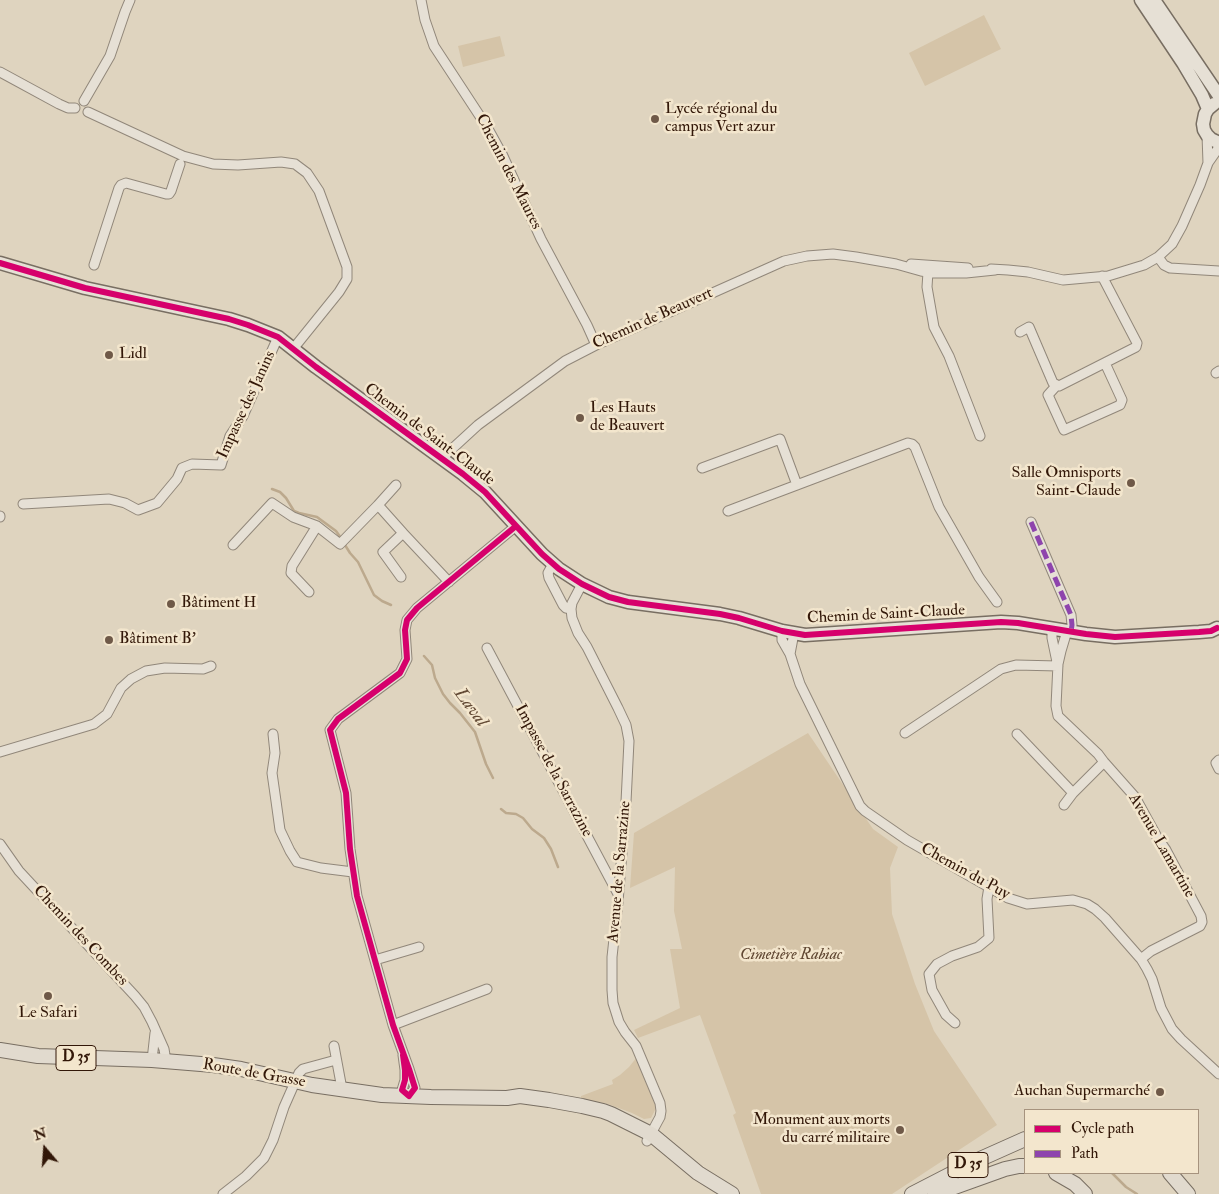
<!DOCTYPE html>
<html>
<head>
<meta charset="utf-8">
<style>
  body { margin:0 }
  #map { position:relative; width:1219px; height:1194px; overflow:hidden; background:#dfd4bf; font-family:"IM FELL Double Pica",serif }
  canvas { display:block }
  .legend { position:absolute; left:1024px; top:1109px; width:175px; height:65px; box-sizing:border-box; background:#f3e6cd; border:1px solid #a6937e; margin:0; padding:6px 9px; list-style:none; font-size:15px; color:#321708 }
  .legend li { display:flex; align-items:center; gap:10px; height:25px }
  .legend b { width:25px; border:1px solid #a6937e }
  .north { position:absolute; left:20px; top:1124px; width:50px; height:50px; -webkit-text-stroke:4px #f3e6cd; paint-order:stroke; rotate:342deg; font-size:14px; font-weight:700; line-height:20px; text-align:center; color:#321708 }
  .north::after { content:''; display:block; margin:auto; width:18px; height:22px; background:#321708; clip-path:polygon(50% 0,100% 100%,50% 72%,0 100%) }
</style>
</head>
<body>
<div id="map">
<canvas width="1219" height="1194"></canvas>
<ul class="legend">
<li><b style="height:6px;background:#d6006c"></b>Cycle path</li>
<li><b style="height:6px;background:#8e44ad"></b>Path</li>
</ul>
<div class="north">N</div>
</div>
<script>
const context = document.querySelector('canvas').getContext('2d');
context.lineJoin = 'round';
function fillPath(path, color) { context.fillStyle = color; context.fill(path, 'evenodd'); }
const toPath = rows => new Path2D(rows.map(r => 'M' + r).join(''));
function stroke(path, color, width, dash) { context.strokeStyle = color; context.lineWidth = width; context.lineCap = dash ? 'butt' : 'round'; context.setLineDash(dash || []); context.stroke(path); }
function write(font, color, halo, rows, align = 'center') {
  context.font = font + ' "IM FELL Double Pica",serif'; context.lineWidth = 5; context.setLineDash([]); context.textBaseline = 'middle'; context.strokeStyle = halo; context.fillStyle = color; for (const [text, x, y, turn = 0] of rows) {
    context.save(); context.translate(x, y); context.rotate((+turn || 0) * Math.PI / 180); context.textAlign = isNaN(turn) ? turn : align; if (halo) context.strokeText(text, 0, 0); context.fillText(text, 0, 0); context.restore();
  }
}
fillPath(toPath([
  [984,15,1001,49,925,86,909,53],
  [500,36,505,56,463,67,458,46],
  [808,733,873,829,898,847,890,868,892,914,915,984,934,1031,997,1125,892,1194,761,1194,733,1115,736,1113,700,1015,638,1038,634,1030,680,1008,670,949,682,949,674,911,675,867,630,888,634,833],
  [637,1057,656,1102,656,1108,651,1118,644,1119,632,1113,608,1104,581,1099,581,1096,613,1084,612,1080,620,1075,629,1067]
]), '#d5c4a8');
stroke(toPath([
  [272,489,280,492,286,498,294,511,299,513,317,517,336,531,341,538],
  [345,545,350,553,358,562,374,595,382,601,391,605],
  [424,656,432,665,435,678,443,694,450,703,460,713,475,732,486,764,493,778],
  [501,809,506,813,516,814,523,818,532,829,544,838,551,849,558,867],
  [1112,1173,1126,1187,1137,1194]
]), '#bca98d', 2.5);
const street = toPath([
  [421,0,425,20,434,46,487,127,503,156,541,239,587,325,596,345],
  [0,72,59,104,68,108,75,108],
  [84,101,110,56,125,12,130,0],
  [88,112,183,156,213,164,238,165,281,162,295,164,307,173,319,191,347,267,347,279,339,292,293,349],
  [1207,135,1208,163],
  [1158,257,1164,265,1170,268,1219,271],
  [911,264,968,268],
  [94,265,119,188,121,185,126,183,166,194,169,194,171,191,180,164],
  [991,269,1008,270,1028,272,1063,280,1108,276,1144,265,1158,257,1172,244,1182,226,1200,185,1208,163,1219,147],
  [928,272,927,287,934,327,949,356,980,436],
  [1020,332,1029,327,1053,383,1059,386,1136,347,1137,343,1102,276],
  [1216,373,1219,371],
  [1057,385,1048,395,1064,430,1120,405,1122,400,1105,363],
  [441,459,478,425,565,361,596,345,784,261,807,256,833,254,856,257,896,264,921,271,934,273,966,273,995,270],
  [702,468,780,439,797,485],
  [23,504,109,499,125,503,138,510,157,503,177,479,182,468,192,464,221,465,230,436,243,416,278,337],
  [378,505,396,485],
  [728,511,855,463,908,443,912,444,915,447,939,507,979,577,997,602],
  [0,516,0,517],
  [1031,522,1071,615,1072,625,1071,632],
  [233,545,272,503,293,517,317,526,340,544,378,505,403,533],
  [553,564,548,573,549,578,563,605,566,608,571,609],
  [401,577,383,552,403,533,449,582],
  [582,584,572,603,571,609,572,618,578,633,587,647,618,708,626,725,629,741,626,802,618,902,612,957,612,990,613,1003,619,1022,625,1032,636,1046,660,1103,661,1111,660,1117,647,1141],
  [309,592,291,573,292,566,317,526],
  [1052,629,1052,638,1057,662],
  [782,631,782,640,790,654,800,684,860,806,865,811,907,840,1008,898,1027,904,1073,900,1087,904,1095,909,1105,918,1141,959,1147,969,1152,979,1161,1008,1172,1029,1181,1039,1219,1074],
  [1067,631,1061,651,1058,664,1056,706,1058,716,1098,754,1104,762,1135,797,1157,837,1166,850,1201,916,1202,922,1200,926,1151,951,1141,959],
  [487,648,618,894],
  [790,654,794,633],
  [905,733,1001,669,1016,665,1058,666],
  [273,734,275,753,272,773,276,801,280,830,290,851,297,862,321,868,353,872],
  [1017,734,1073,793],
  [0,752,94,724,107,714,121,688,131,679,146,671,165,668,203,669,211,666],
  [1219,760,1216,763,1219,769],
  [1064,805,1073,793,1104,762],
  [0,844,19,871,135,996,144,1007,152,1022,164,1049,166,1061],
  [375,960,419,947],
  [955,1023,946,1015,932,990,929,974,937,964,952,956,978,947,989,938,987,899,989,887],
  [393,1025,487,989],
  [334,1046,342,1089],
  [403,1055,405,1070,405,1080,402,1090,409,1096,415,1088,409,1069,393,1025,357,896,350,849,346,793,330,730,338,719,400,673,407,659,405,630,407,620,417,608,516,526],
  [152,1060,155,1033],
  [223,1194,246,1176,264,1158,273,1140,284,1107,299,1073,303,1069,336,1060]
]);
const secondary = toPath([
  [1141,0,1183,63,1202,95,1208,109],
  [1154,0,1219,96],
  [1214,104,1208,109,1205,114,1203,124,1204,130,1207,135,1211,139,1219,143],
  [0,263,85,288,229,319,248,325,278,337,316,367,463,474,485,492,542,554,559,569,582,584,609,597,628,602,720,614,739,618,782,631,805,635,1001,622,1018,623,1086,634,1115,637,1199,632,1211,631,1217,628]
]);
const primary = toPath([
  [0,1050,38,1056,152,1060,213,1065,241,1069,312,1085,382,1095,431,1097,507,1098,520,1096,549,1100,582,1106,603,1111,611,1114,651,1134,698,1173,732,1194],
  [1056,1173,1075,1184,1085,1194],
  [1170,1173,1188,1194],
  [912,1194,978,1160,1025,1139],
  [935,1194,1005,1169,1019,1166,1025,1166]
]);
stroke(street, '#91877a', 11);
stroke(secondary, '#786e62', 15);
stroke(primary, '#786e62', 16);
stroke(street, '#e6e0d5', 9);
stroke(secondary, '#e6e0d5', 12);
stroke(primary, '#e1dace', 14);
stroke(toPath([
  [1031,522,1071,615,1072,625,1071,632]
]), '#8e44ad', 5, [10, 5]);
stroke(toPath([
  [0,263,85,288,229,319,248,325,278,337,316,367,463,474,485,492,542,554,559,569,582,584,609,597,628,602,720,614,739,618,782,631,805,635,1001,622,1018,623,1086,634,1115,637,1199,632,1211,631,1217,628],
  [403,1055,405,1070,405,1080,402,1090,409,1096,415,1088,409,1069,393,1025,357,896,350,849,346,793,330,730,338,719,400,673,407,659,405,630,407,620,417,608,516,526]
]), '#d6006c', 6);
for (const [x, y, r, color] of [
  [655,119,5,"#6f5948"],
  [109,355,5,"#6f5948"],
  [580,418,5,"#6f5948"],
  [1131,483,5,"#6f5948"],
  [171,604,5,"#6f5948"],
  [109,640,5,"#6f5948"],
  [48,996,5,"#6f5948"],
  [1160,1092,5,"#6f5948"],
  [900,1130,5,"#6f5948"]
]) { const dot = new Path2D(); dot.arc(x, y, r, 0, 2 * Math.PI); context.fillStyle = color; context.fill(dot); stroke(dot, '#f3e6cd', 2); }
for (const [x, y, w] of [
  [76,1058,40],
  [968,1165,40]
]) { const box = new Path2D(); box.roundRect(x - w / 2, y - 12.5, w, 25, 4); context.fillStyle = '#f3e6cd'; context.fill(box); stroke(box, '#321708', 1); }
write('bold 15px', '#321708', null, [
  ["D 35",76,1058],
  ["D 35",968,1165]
]);
write('16px', '#321708', '#f3e6cd', [
  ["Lycée régional du",665,110],
  ["campus Vert azur",665,128],
  ["Lidl",119,355],
  ["Les Hauts",590,409],
  ["de Beauvert",590,427],
  ["Salle Omnisports",1121,474,"right"],
  ["Saint-Claude",1121,492,"right"],
  ["Bâtiment H",181,604],
  ["Bâtiment B'",119,640],
  ["Le Safari",48,1014,"center"],
  ["Auchan Supermarché",1150,1092,"right"],
  ["Monument aux morts",890,1121,"right"],
  ["du carré militaire",890,1139,"right"]
], 'left');
write('16px', '#321708', '#f3e6cd', [
  ["Chemin des Maures",508,172,63],
  ["Chemin de Beauvert",653,319,-24],
  ["Impasse des Janins",247,405,-65],
  ["Chemin de Saint-Claude",429,435,37],
  ["Chemin de Saint-Claude",886,615,-3],
  ["Impasse de la Sarrazine",553,771,62],
  ["Avenue Lamartine",1161,846,60],
  ["Avenue de la Sarrazine",620,872,-85],
  ["Chemin du Puy",965,872,29],
  ["Chemin des Combes",80,936,47],
  ["Route de Grasse",254,1074,10]
]);
write('italic 16px', '#604732', '#f3e6cd', [
  ["Cimetière Rabiac",791,956]
]);
write('italic 18px', '#634a35', '#f3e6cd', [
  ["Laval",470,708,53]
]);
</script>
</body>
</html>
